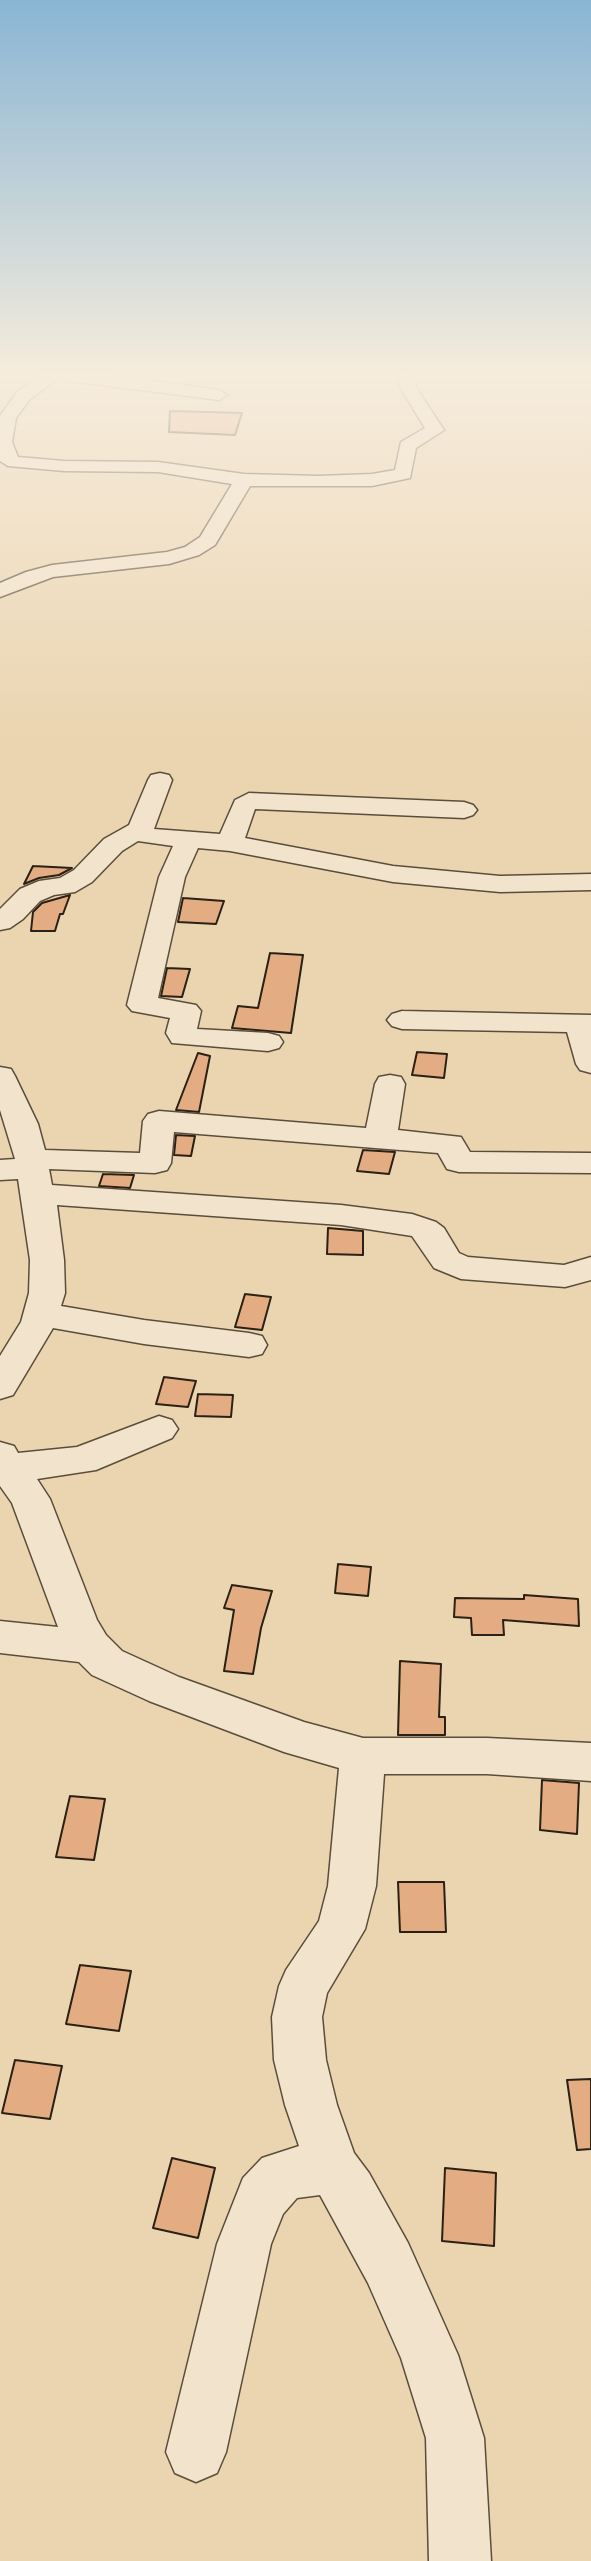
<!DOCTYPE html>
<html>
<head>
<meta charset="utf-8">
<style>
  body { margin:0 }
  canvas { display:block; background:#ebd5b1 }
</style>
</head>
<body>
<canvas width="591" height="2561"></canvas>
<script>
const context = document.querySelector('canvas').getContext('2d');
context.lineJoin = 'round';
function fillPath(path, color) { context.fillStyle = color; context.fill(path, 'evenodd'); }
const toPath = rows => new Path2D(rows.map(r => 'M' + r).join(''));
function stroke(path, color, width, dash) { context.strokeStyle = color; context.lineWidth = width; context.lineCap = dash ? 'butt' : 'round'; context.setLineDash(dash || []); context.stroke(path); }
const building = toPath([
  [170,411,242,413,235,435,169,432,170,411],
  [33,866,72,868,59,875,39,878,24,884,33,866],
  [70,895,63,914,60,914,55,931,31,931,33,912,42,903,70,895],
  [183,898,224,901,216,924,178,922,183,898],
  [270,953,303,955,291,1033,232,1028,238,1006,258,1008,270,953],
  [167,968,190,969,182,997,161,996,167,968],
  [417,1052,447,1054,444,1078,412,1075,417,1052],
  [198,1053,210,1056,199,1112,176,1110,198,1053],
  [176,1135,195,1136,191,1156,174,1155,176,1135],
  [363,1150,395,1152,389,1174,357,1171,363,1150],
  [103,1174,134,1175,130,1188,99,1186,103,1174],
  [328,1228,363,1231,363,1255,327,1254,328,1228],
  [245,1294,271,1297,262,1330,235,1327,245,1294],
  [164,1377,196,1381,188,1407,156,1404,164,1377],
  [198,1394,233,1395,231,1417,195,1416,198,1394],
  [338,1564,371,1567,368,1596,335,1593,338,1564],
  [232,1585,272,1591,261,1628,253,1674,224,1671,234,1610,224,1608,232,1585],
  [524,1595,578,1599,579,1626,503,1620,504,1635,472,1635,471,1618,454,1617,455,1598,524,1599,524,1595],
  [400,1661,441,1664,439,1717,445,1717,445,1735,398,1735,400,1661],
  [542,1780,579,1783,577,1834,540,1830,542,1780],
  [70,1796,105,1799,94,1860,56,1857,70,1796],
  [398,1882,444,1882,446,1932,400,1932,398,1882],
  [80,1965,131,1971,119,2031,66,2024,80,1965],
  [15,2060,62,2066,50,2119,2,2113,15,2060],
  [591,2079,591,2149,577,2150,567,2080,591,2079],
  [172,2158,215,2168,198,2238,153,2228,172,2158],
  [445,2168,496,2173,494,2246,442,2241,445,2168]
]);
fillPath(building, '#e3ac82');
stroke(building, '#2a2014', 2);
const street = toPath([
  [41,376,61,376,29,400,16,418,12,442,18,457,64,461,158,462,244,474,319,476,372,474,395,470,401,442,425,428,401,389,398,376,414,376,417,389,444,430,416,448,410,478,372,486,250,486,215,545,199,555,169,564,53,577,0,597,0,583,26,572,52,565,167,552,185,547,200,537,232,484,158,472,64,471,8,466,0,461,0,416,17,392,41,376],
  [62,376,127,377,219,390,227,395,219,400,70,381,62,376],
  [160,773,169,775,172,780,154,829,220,834,235,800,249,793,464,802,473,805,477,810,473,815,464,818,255,809,245,838,393,866,500,876,591,874,591,890,500,892,393,882,230,851,198,848,185,877,158,998,196,1005,201,1011,197,1029,268,1033,279,1036,283,1042,279,1048,268,1051,172,1043,166,1033,170,1018,132,1011,127,1005,159,877,173,846,138,841,122,851,92,882,75,892,54,895,40,901,23,919,10,928,0,930,0,909,20,889,39,881,60,878,74,870,104,839,129,825,148,780,151,775,160,773],
  [402,1011,591,1015,591,1073,580,1070,576,1064,567,1032,402,1029,392,1026,387,1020,392,1014,402,1011],
  [0,1067,11,1069,15,1076,38,1124,45,1150,140,1153,143,1121,148,1114,159,1111,366,1128,375,1084,379,1077,390,1075,401,1077,405,1084,398,1130,461,1137,470,1152,591,1153,591,1173,459,1172,447,1169,438,1153,174,1132,171,1163,167,1170,155,1173,49,1169,52,1185,341,1205,412,1214,436,1222,444,1228,459,1253,468,1257,564,1265,591,1257,591,1280,565,1287,461,1279,434,1268,412,1236,341,1225,57,1205,64,1260,65,1293,61,1306,144,1320,249,1333,262,1336,267,1345,262,1354,249,1357,144,1344,53,1328,13,1395,0,1399,0,1356,21,1322,29,1293,30,1260,18,1179,0,1180,0,1160,15,1159,0,1110,0,1067],
  [159,1416,172,1420,178,1429,172,1438,96,1470,37,1479,50,1499,97,1620,106,1635,122,1651,179,1677,304,1722,363,1738,487,1738,591,1743,591,1781,487,1774,384,1774,376,1886,365,1929,327,1993,322,2017,326,2060,337,2105,354,2153,369,2173,408,2243,458,2355,484,2438,491,2561,429,2561,426,2438,401,2358,368,2283,320,2195,297,2198,283,2214,271,2244,226,2452,217,2473,196,2482,175,2473,166,2452,217,2244,243,2178,262,2158,299,2146,285,2105,274,2060,272,2017,279,1986,286,1970,319,1921,328,1886,339,1768,284,1752,149,1701,92,1675,79,1662,0,1653,0,1621,58,1627,12,1503,0,1486,0,1442,14,1446,18,1453,77,1447,159,1416]
]);
stroke(street, '#5a4d3b', 3);
fillPath(street, '#f2e4cc');
const sky = context.createLinearGradient(0, 0, 0, 735);
sky.addColorStop(0, '#89b5d4');
sky.addColorStop(0.51, '#f6ecdc');
sky.addColorStop(1, '#f6ecdc00');
context.fillStyle = sky;
context.fillRect(0, 0, 591, 735);
</script>
</body>
</html>
